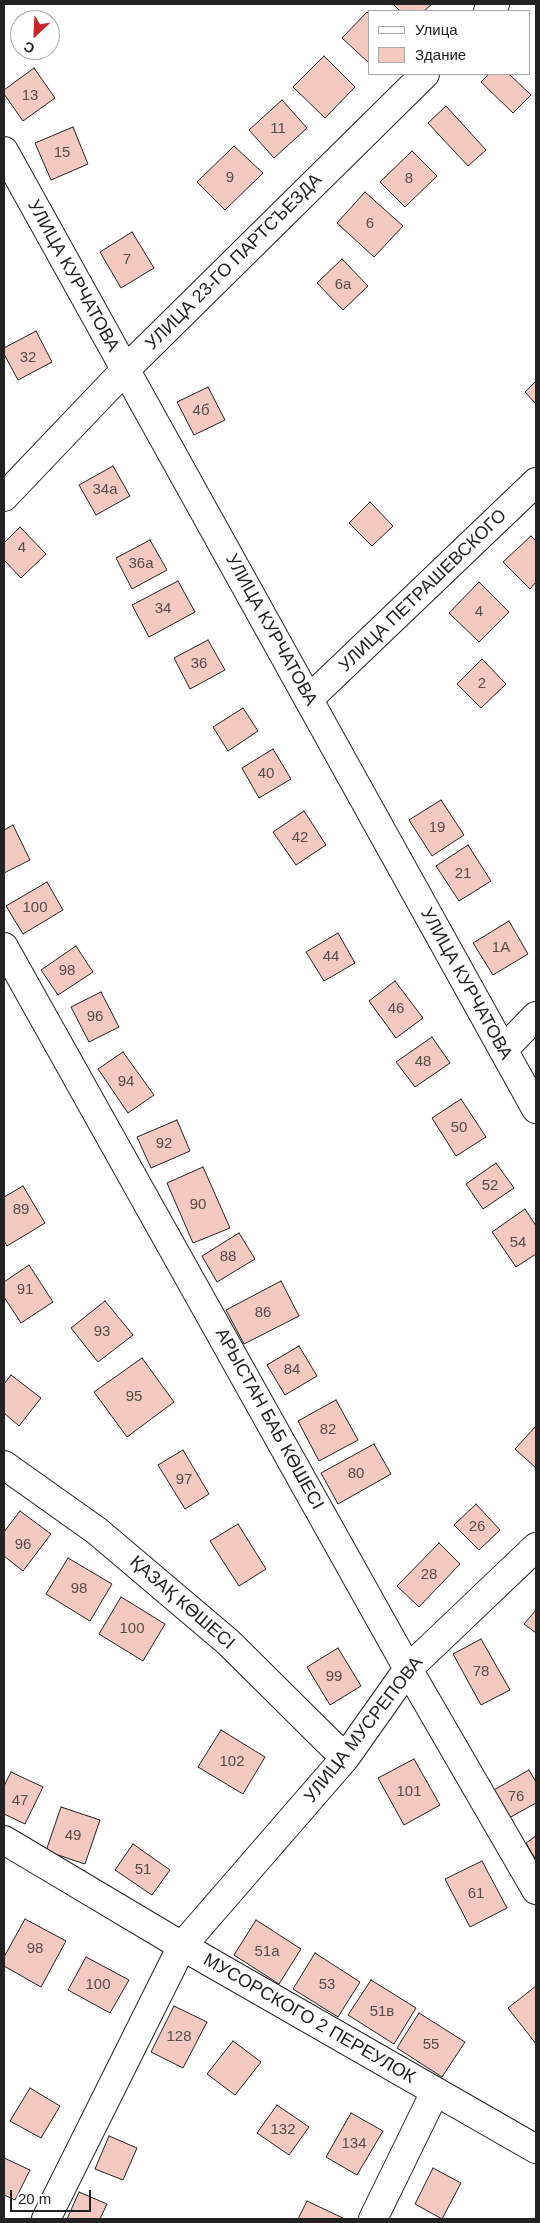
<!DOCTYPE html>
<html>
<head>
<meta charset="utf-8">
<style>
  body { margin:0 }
  #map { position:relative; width:540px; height:2223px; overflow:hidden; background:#fff; font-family:Helvetica,sans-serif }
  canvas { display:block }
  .frame { position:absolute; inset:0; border:5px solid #222; pointer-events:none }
  .legend { position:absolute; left:368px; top:10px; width:162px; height:65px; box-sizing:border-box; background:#fff; border:1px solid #a7a7a7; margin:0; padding:6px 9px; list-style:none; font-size:15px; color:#222 }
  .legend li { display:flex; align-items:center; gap:10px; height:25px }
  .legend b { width:25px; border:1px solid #a7a7a7 }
  .north { position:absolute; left:10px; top:10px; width:50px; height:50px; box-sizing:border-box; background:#fff; border:1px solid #a7a7a7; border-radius:50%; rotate:205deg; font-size:14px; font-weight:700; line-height:20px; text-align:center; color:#222 }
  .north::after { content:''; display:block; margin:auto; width:18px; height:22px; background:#c62828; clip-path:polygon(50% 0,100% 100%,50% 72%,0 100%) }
  .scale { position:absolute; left:10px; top:2190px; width:81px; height:22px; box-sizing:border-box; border:2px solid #222; border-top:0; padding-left:6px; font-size:15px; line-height:18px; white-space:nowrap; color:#222; -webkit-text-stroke:4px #fff; paint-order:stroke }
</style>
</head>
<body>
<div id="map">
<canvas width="540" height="2223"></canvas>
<div class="frame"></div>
<ul class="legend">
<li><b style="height:6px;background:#fff"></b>Улица</li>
<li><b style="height:14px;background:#f3c9c0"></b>Здание</li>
</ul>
<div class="north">С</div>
<div class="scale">20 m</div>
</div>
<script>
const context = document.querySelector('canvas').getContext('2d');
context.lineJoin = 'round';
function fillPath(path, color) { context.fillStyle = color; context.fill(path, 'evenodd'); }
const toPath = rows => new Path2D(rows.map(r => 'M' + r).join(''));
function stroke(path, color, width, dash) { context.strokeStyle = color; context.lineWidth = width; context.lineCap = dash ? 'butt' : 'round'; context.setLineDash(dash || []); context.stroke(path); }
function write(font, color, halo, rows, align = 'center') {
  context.font = font + ' Helvetica,sans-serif'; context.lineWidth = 4; context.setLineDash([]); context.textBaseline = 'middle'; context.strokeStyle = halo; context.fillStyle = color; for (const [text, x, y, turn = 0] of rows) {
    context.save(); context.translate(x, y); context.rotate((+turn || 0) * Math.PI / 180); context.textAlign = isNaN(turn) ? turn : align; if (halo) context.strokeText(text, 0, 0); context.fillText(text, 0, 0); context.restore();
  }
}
const building = toPath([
  [393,4,432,4,424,11,400,11,393,4],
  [367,12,369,14,369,63,342,38,367,12],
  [324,56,355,87,325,118,293,87,324,56],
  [34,68,55,98,23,121,4,94,4,90,34,68],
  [489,74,509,74,531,95,513,113,481,82,489,74],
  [282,100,307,128,274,158,249,130,282,100],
  [446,106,486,150,468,166,428,123,446,106],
  [73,127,88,164,51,180,35,143,73,127],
  [234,146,263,173,225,210,197,182,234,146],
  [412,151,437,176,405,207,380,182,412,151],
  [365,192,403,226,374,257,337,223,365,192],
  [132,232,154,268,121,288,100,252,132,232],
  [342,259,368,286,343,310,317,283,342,259],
  [36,331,52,362,18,380,4,354,4,348,36,331],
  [536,381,536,404,525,392,536,381],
  [208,387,225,420,194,435,177,402,208,387],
  [113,466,130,496,96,515,79,485,113,466],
  [370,502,393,526,372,546,349,523,370,502],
  [20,527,46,554,21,578,4,560,4,543,20,527],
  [531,536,536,541,536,582,530,589,503,562,531,536],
  [150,540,167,570,132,589,116,558,150,540],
  [178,581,195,612,149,637,132,605,178,581],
  [479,582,509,612,479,642,449,613,479,582],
  [208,640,225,670,190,689,174,658,208,640],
  [482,659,506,684,481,708,457,684,482,659],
  [243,708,258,731,228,751,213,727,243,708],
  [273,749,291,779,259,798,242,768,273,749],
  [441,800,464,835,432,856,409,820,441,800],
  [304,811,326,845,296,865,273,832,304,811],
  [13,825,30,860,4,873,4,830,13,825],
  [468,845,491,881,459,901,436,866,468,845],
  [47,882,63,910,23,934,6,906,47,882],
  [509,921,528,954,493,975,473,943,509,921],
  [338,933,355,963,324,981,306,952,338,933],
  [76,946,93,972,58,995,41,970,76,946],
  [395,981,423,1018,396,1038,369,1001,395,981],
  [101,992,119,1027,89,1042,71,1007,101,992],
  [432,1037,450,1063,415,1087,396,1062,432,1037],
  [123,1052,154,1095,128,1113,98,1069,123,1052],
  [461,1099,486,1137,456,1156,432,1118,461,1099],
  [177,1120,190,1151,151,1168,137,1137,177,1120],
  [496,1163,514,1188,483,1209,466,1184,496,1163],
  [203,1167,230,1228,193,1243,167,1183,203,1167],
  [23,1186,45,1223,7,1246,4,1241,4,1197,23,1186],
  [525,1209,536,1226,536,1254,516,1267,492,1232,525,1209],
  [239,1233,255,1259,217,1282,202,1256,239,1233],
  [29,1265,53,1302,21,1323,4,1297,4,1282,29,1265],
  [281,1281,299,1316,244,1344,226,1310,281,1281],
  [105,1301,133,1335,98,1362,71,1328,105,1301],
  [299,1346,317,1376,285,1395,267,1365,299,1346],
  [142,1358,174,1402,127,1437,94,1392,142,1358],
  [11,1375,41,1398,19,1426,4,1413,4,1384,11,1375],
  [336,1400,358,1440,319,1461,298,1421,336,1400],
  [536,1426,536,1468,515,1449,536,1426],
  [374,1444,391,1474,338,1504,321,1473,374,1444],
  [183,1450,209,1494,185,1509,158,1465,183,1450],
  [476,1504,500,1530,479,1550,454,1525,476,1504],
  [20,1511,51,1534,23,1571,4,1556,4,1532,20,1511],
  [238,1524,266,1569,239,1586,210,1541,238,1524],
  [439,1543,460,1564,419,1607,397,1586,439,1543],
  [68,1558,112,1584,90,1621,46,1594,68,1558],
  [121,1597,165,1624,143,1661,99,1634,121,1597],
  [536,1610,536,1633,524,1624,536,1610],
  [481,1639,510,1690,481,1705,453,1654,481,1639],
  [338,1648,361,1686,330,1705,307,1667,338,1648],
  [221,1730,265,1757,243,1794,198,1767,221,1730],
  [414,1759,440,1805,404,1825,378,1778,414,1759],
  [529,1770,536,1782,536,1803,507,1819,492,1791,529,1770],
  [11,1772,43,1787,25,1824,4,1814,4,1786,11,1772],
  [61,1807,100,1820,85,1864,46,1851,61,1807],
  [536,1836,536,1860,526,1843,536,1836],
  [133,1844,170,1870,152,1895,115,1870,133,1844],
  [482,1861,507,1908,470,1927,445,1879,482,1861],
  [25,1919,66,1941,41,1987,4,1966,4,1957,25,1919],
  [256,1920,301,1949,279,1984,234,1955,256,1920],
  [315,1953,360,1982,338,2017,293,1989,315,1953],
  [86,1957,129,1980,110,2013,68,1990,86,1957],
  [371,1980,416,2008,394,2044,348,2015,371,1980],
  [536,1986,536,2044,508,2008,536,1986],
  [174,2006,207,2022,183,2068,151,2052,174,2006],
  [419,2013,465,2042,442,2077,397,2048,419,2013],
  [233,2041,261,2062,235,2095,207,2074,233,2041],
  [30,2088,60,2106,41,2138,10,2121,30,2088],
  [277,2105,309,2127,289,2155,257,2133,277,2105],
  [351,2113,383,2131,357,2175,326,2157,351,2113],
  [109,2136,137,2148,123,2180,95,2169,109,2136],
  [4,2158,30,2170,15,2200,4,2195,4,2158],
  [433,2168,461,2183,442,2219,415,2204,433,2168],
  [79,2192,107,2204,100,2219,67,2219,79,2192],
  [307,2201,345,2219,298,2219,307,2201]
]);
fillPath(building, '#f3c9c0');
stroke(building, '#222', 1);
const minor = toPath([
  [488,11,495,4],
  [4,151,536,1109],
  [4,497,125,370,425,74],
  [309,699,536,482],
  [4,947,408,1669,536,1890],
  [503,1050,536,1016],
  [4,1465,97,1531,228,1642,345,1758],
  [4,1840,182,1946,536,2149],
  [46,2219,182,1946,345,1758,408,1669,536,1547],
  [373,2219,435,2092]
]);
stroke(minor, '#222', 30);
stroke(minor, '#fff', 28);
write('15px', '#564c4a', null, [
  ["13",30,96],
  ["11",278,129],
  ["15",62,153],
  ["9",230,178],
  ["8",409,179],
  ["6",370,224],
  ["7",127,260],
  ["6а",343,285],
  ["32",28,358],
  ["4б",201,411],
  ["34а",105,490],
  ["4",22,548],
  ["36а",141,564],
  ["34",163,609],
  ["4",479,612],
  ["36",199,664],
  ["2",482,684],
  ["40",266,774],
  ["19",437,828],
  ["42",300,838],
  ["21",463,874],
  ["100",35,908],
  ["1А",501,948],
  ["44",331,957],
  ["98",67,971],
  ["46",396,1009],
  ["96",95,1017],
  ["48",423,1062],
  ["94",126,1082],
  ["50",459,1128],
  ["92",164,1144],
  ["52",490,1186],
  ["90",198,1205],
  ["89",21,1210],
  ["54",518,1243],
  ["88",228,1257],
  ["91",25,1290],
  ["86",263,1313],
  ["93",102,1332],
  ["84",292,1370],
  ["95",134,1397],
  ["82",328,1430],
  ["80",356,1474],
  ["97",184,1480],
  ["26",477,1527],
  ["96",23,1545],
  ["28",429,1575],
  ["98",79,1589],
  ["100",132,1629],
  ["78",481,1672],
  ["99",334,1677],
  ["102",232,1762],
  ["101",409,1792],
  ["76",516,1797],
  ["47",20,1801],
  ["49",73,1836],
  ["51",143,1870],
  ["61",476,1894],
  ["98",35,1949],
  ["51а",267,1952],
  ["100",98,1985],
  ["53",327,1985],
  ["51в",382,2012],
  ["128",179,2037],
  ["55",431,2045],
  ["132",283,2130],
  ["134",354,2144]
]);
write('18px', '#222', '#fff', [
  ["УЛИЦА 23-ГО ПАРТСЪЕЗДА",234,262,-45],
  ["УЛИЦА КУРЧАТОВА",73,276,61],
  ["УЛИЦА ПЕТРАШЕВСКОГО",423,591,-44],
  ["УЛИЦА КУРЧАТОВА",271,630,61],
  ["УЛИЦА КУРЧАТОВА",466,984,61],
  ["АРЫСТАН БАБ КӨШЕСІ",269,1419,61],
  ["ҚАЗАҚ КӨШЕСІ",182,1603,41],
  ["УЛИЦА МУСРЕПОВА",364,1730,-52],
  ["МУСОРСКОГО 2 ПЕРЕУЛОК",309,2019,30]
]);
</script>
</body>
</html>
